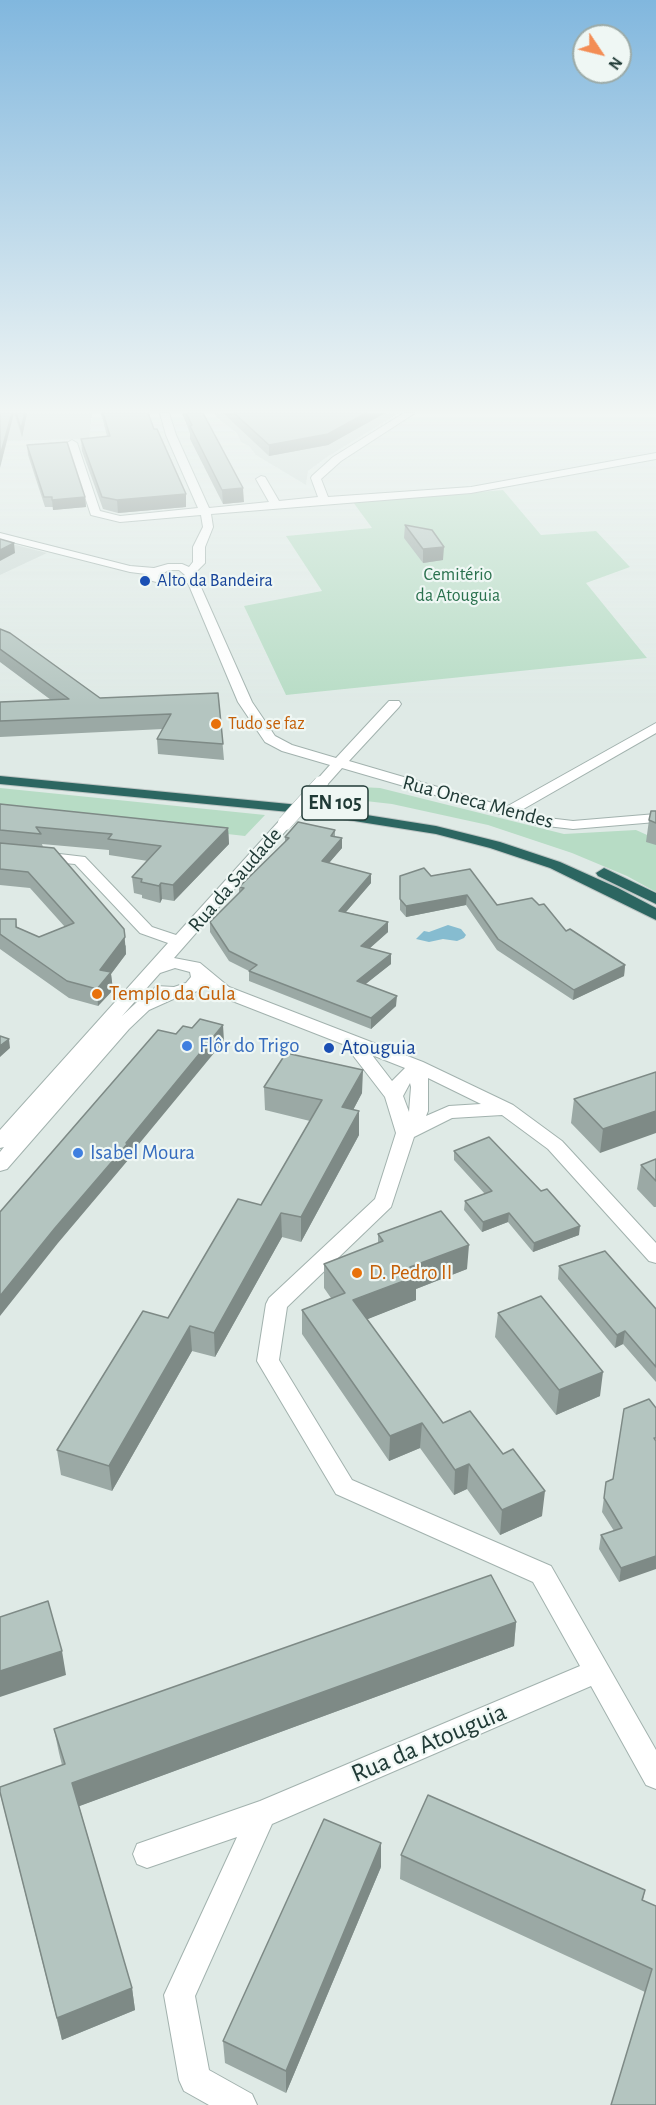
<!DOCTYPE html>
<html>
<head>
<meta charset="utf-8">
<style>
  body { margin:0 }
  #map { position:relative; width:656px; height:2105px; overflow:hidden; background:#dfeae6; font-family:"Alegreya Sans",sans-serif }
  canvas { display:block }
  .north { position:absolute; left:572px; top:24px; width:60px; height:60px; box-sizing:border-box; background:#eff7f4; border:2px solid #9caba8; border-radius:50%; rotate:125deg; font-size:16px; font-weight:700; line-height:24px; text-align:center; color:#203a36 }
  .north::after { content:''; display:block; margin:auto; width:21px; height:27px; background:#f38d55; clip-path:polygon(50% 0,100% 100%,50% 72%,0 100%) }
</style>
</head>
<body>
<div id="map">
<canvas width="656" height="2105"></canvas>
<div class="north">N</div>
</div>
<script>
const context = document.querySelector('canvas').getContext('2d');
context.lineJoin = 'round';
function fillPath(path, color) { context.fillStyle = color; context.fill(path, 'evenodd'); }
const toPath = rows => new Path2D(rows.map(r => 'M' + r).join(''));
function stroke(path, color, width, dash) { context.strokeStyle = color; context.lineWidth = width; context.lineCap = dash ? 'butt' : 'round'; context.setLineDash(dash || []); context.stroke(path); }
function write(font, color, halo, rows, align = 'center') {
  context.font = font + ' "Alegreya Sans",sans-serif'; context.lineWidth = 4.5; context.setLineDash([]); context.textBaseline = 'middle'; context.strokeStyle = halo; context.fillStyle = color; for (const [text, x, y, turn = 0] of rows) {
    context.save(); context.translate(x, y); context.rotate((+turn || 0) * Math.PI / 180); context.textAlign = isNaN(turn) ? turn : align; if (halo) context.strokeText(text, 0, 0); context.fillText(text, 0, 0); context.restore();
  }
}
fillPath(toPath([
  [0,413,92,413,89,439,0,441],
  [215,413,399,413,327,457,308,471,306,485,256,455,249,446,241,442,237,433,216,417],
  [0,541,47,553,0,575]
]), '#cddad6');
fillPath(toPath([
  [503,490,541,535,596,531,630,567,586,583,647,658,286,695,244,606,322,591,286,536,372,528,353,502],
  [340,786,380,788,564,834,636,830,656,839,656,892,627,876,572,853,488,825,392,804,330,797],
  [0,788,265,815,245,836,0,808]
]), '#b7dcc5');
fillPath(toPath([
  [448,925,461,929,466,935,464,938,457,941,443,939,429,942,416,939,424,931,429,932]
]), '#86bcd0');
const minor = toPath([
  [160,413,169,413,176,435,209,508,269,502,256,479,261,476,265,477,279,501,318,497,311,478,312,476,333,457,404,413,415,413,341,461,321,479,328,497,471,487,656,453,656,459,471,493,211,514,213,527,205,547,205,563,196,572,196,576,252,702,275,736,292,745,336,758,389,701,399,701,401,704,399,707,349,761,506,807,656,723,656,733,520,811,539,817,573,821,656,814,656,822,573,829,538,825,342,768,326,786,316,786,314,783,330,765,282,751,265,742,238,702,188,583,171,586,149,580,146,574,130,572,0,539,0,533,130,566,154,568,168,564,182,564,189,567,193,562,193,547,203,527,201,515,120,522,91,515,67,443,72,440,77,443,100,511,120,516,198,508,166,435,160,413],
  [169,570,179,570,185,575,171,579,158,576,169,570],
  [285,819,292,823,290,826,174,958,200,963,229,987,423,1062,513,1105,562,1141,656,1243,656,1263,649,1261,548,1149,502,1115,452,1118,414,1137,391,1207,287,1307,279,1360,352,1480,551,1566,656,1750,656,1789,646,1785,591,1686,272,1824,195,1996,209,2070,252,2094,257,2105,209,2105,184,2091,179,2080,164,1995,237,1837,147,1868,137,1864,133,1854,137,1844,260,1801,580,1666,533,1582,336,1494,257,1361,266,1304,269,1298,375,1199,396,1133,385,1097,345,1045,217,995,204,984,198,991,180,996,149,1010,129,1029,7,1169,0,1171,0,1152,4,1147,0,1148,0,1130,168,943,140,933,75,864,0,857,0,847,85,857,152,927,176,935,280,820,285,819],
  [175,968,190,972,191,977,186,983,174,987,156,986,153,990,156,994,137,1002,122,1016,160,973,175,968],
  [372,1055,405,1068,392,1081,372,1055],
  [428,1078,481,1104,449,1106,426,1116,428,1111,428,1078],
  [410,1083,411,1087,409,1112,403,1096,410,1083]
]);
const highway = toPath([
  [0,776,310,806,436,826,500,842,560,862,618,888,656,908,656,920,550,868,490,848,436,834,310,814,0,784,0,776],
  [604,868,656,893,656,904,598,876,596,873,604,868]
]);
stroke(minor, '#a2b2ae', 2);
stroke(highway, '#bcc4c3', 2);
fillPath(minor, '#fff');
fillPath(highway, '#2c6661');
const minorBridge = toPath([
  [285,823,321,783]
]);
stroke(minorBridge, '#a2b2ae', 15, []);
stroke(minorBridge, '#fff', 14);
fillPath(toPath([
  [0,413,27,413,22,437,14,413],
  [101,413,148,413,186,507,118,513,103,509,82,451,81,439,107,436],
  [182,413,203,413,244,502,223,504,190,439,190,433],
  [223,413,385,413,328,445,269,456],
  [27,445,85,497,86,507,53,510,53,507,45,507,28,455],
  [405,525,443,560,423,563,404,538],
  [0,629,100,698,218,693,224,760,158,754,157,739,163,729,0,737,0,702,51,700,0,662],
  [0,804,228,828,229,844,174,901,162,899,160,903,142,898,142,895,134,893,132,877,148,861,109,855,109,850,42,844,43,847,126,946,126,954,111,974,113,990,98,1006,69,998,0,949,0,919,16,919,17,927,39,937,65,927,30,888,0,885],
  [656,811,656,845,646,842,649,820],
  [335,830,335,837,342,838,342,848,329,863,371,874,371,883,346,912,388,922,388,932,370,948,391,964,365,984,396,1006,371,1029,249,981,249,971,229,961,210,932,210,922,239,893,239,887,285,842,285,837],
  [400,876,431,876,497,905,539,905,566,931,625,965,624,976,573,1000,497,950,466,905,406,917,400,910],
  [656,1072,600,1153,571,1123,574,1099],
  [264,1087,362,1093,353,1110,359,1135,301,1242,282,1237,215,1357,192,1351,112,1491,61,1475,57,1450,261,1205,310,1121,265,1110],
  [454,1151,579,1235,533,1252,508,1222,482,1232,464,1210,465,1201,485,1194,454,1160],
  [656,1159,656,1207,654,1207,637,1189,641,1165],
  [378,1234,467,1269,416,1289,416,1300,367,1319,443,1423,542,1516,500,1535,467,1489,454,1495,420,1448,389,1461,302,1334,302,1310,331,1298,324,1288,324,1264,378,1243],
  [559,1266,656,1309,656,1382,623,1344,615,1348,558,1279],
  [498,1313,600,1396,556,1415,495,1337],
  [656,1408,619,1582,599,1549,601,1535,614,1531,602,1512,606,1482,613,1479],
  [516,1622,514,1646,79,1806,132,1988,135,2010,62,2040,0,1793,62,1765,59,1753,54,1729],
  [401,1855,645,1890,643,1900,656,1906,656,2105,645,1992,400,1879],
  [381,1867,286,2093,225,2063,223,2041]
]), '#9ba9a5');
fillPath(toPath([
  [12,413,14,413,0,468,0,456],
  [25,413,27,413,22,437,21,429],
  [366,413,385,413,328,445,269,456,269,445],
  [243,488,244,502,223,504,222,490],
  [186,494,186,507,118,513,117,500],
  [85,497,86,507,53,510,52,500],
  [14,543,15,553,0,561,0,550],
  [444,547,443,560,423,563,423,549],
  [228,828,229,844,174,901,173,885],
  [342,838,342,848,322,871,322,861],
  [371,874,371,883,339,920,339,911],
  [161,883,162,899,160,903,159,886],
  [467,895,466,905,406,917,406,906],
  [388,922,388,932,361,956,361,946],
  [124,929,126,954,111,974,113,990,98,1006,97,989,100,970],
  [391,954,391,964,357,991,357,981],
  [625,965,624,976,573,1000,574,990],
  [397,996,396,1006,371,1029,371,1018],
  [223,1025,224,1041,129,1156,129,1159,58,1243,0,1316,0,1296,55,1228],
  [9,1039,10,1048,0,1057,0,1046],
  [363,1070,362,1093,342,1131,342,1107],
  [359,1111,359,1135,301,1242,301,1217],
  [656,1111,656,1133,600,1153,603,1129],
  [281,1213,282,1237,215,1357,214,1333],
  [509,1213,508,1222,482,1232,483,1222],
  [580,1226,579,1235,533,1252,534,1243],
  [469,1245,467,1269,416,1289,416,1300,353,1325,353,1300,410,1267],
  [190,1326,192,1351,112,1491,109,1466],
  [625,1331,623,1344,615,1348,617,1335],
  [603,1372,600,1396,556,1415,559,1390],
  [422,1423,420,1448,389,1461,390,1436],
  [469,1464,467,1489,454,1495,455,1470],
  [545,1491,542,1516,500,1535,502,1510],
  [656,1556,656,1569,619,1582,621,1568],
  [516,1622,514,1646,77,1807,72,1783],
  [62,1651,66,1675,0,1697,0,1671],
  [381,1843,381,1867,286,2093,286,2071],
  [132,1988,135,2010,62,2040,57,2018]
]), '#7e8a86');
const building = toPath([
  [0,413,12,413,0,456,0,413],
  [16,413,25,413,21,429,16,413],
  [103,413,148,413,154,429,157,429,186,494,117,500,102,497,81,439,110,436,103,413],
  [186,413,203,413,243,488,222,490,190,426,192,425,186,413],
  [234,413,366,413,328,434,269,445,234,413],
  [67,442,85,497,52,500,52,497,44,497,27,445,67,442],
  [405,525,432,530,444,547,423,549,405,525],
  [0,539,14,543,0,550,0,539],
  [0,629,10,633,100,698,218,693,223,744,157,739,171,714,0,721,0,702,69,699,0,649,0,629],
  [0,804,228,828,173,885,161,883,159,886,141,882,142,879,132,877,161,846,108,839,112,834,36,827,41,834,0,830,0,804],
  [651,811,656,811,656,823,649,820,651,811],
  [298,822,335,830,331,836,342,838,322,861,371,874,339,911,388,922,361,946,391,954,357,981,397,996,371,1018,249,971,257,965,229,951,210,922,244,888,239,887,289,838,285,837,298,822],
  [0,843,54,848,124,929,125,937,100,970,111,972,97,989,67,981,0,934,0,919,16,919,16,927,39,937,74,923,28,872,0,869,0,843],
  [424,868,431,876,470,869,497,905,532,898,539,905,544,904,566,931,570,929,625,965,574,990,498,939,467,895,406,906,400,899,400,876,424,868],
  [200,1019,223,1025,126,1143,128,1143,55,1228,0,1296,0,1212,158,1030,176,1034,183,1026,192,1028,200,1019],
  [0,1036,9,1039,0,1046,0,1036],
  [286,1053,363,1070,342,1107,359,1111,301,1217,281,1213,214,1333,190,1326,109,1466,57,1450,143,1311,168,1318,238,1199,261,1205,322,1100,264,1087,286,1053],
  [656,1072,656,1111,603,1129,574,1099,656,1072],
  [489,1137,541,1191,547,1189,580,1226,534,1243,509,1213,483,1222,465,1201,492,1191,454,1151,489,1137],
  [656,1159,656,1181,641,1165,656,1159],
  [441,1211,469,1245,410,1267,417,1276,353,1300,443,1423,470,1411,503,1454,513,1449,545,1491,502,1510,469,1464,455,1470,422,1423,390,1436,302,1310,345,1293,324,1264,383,1241,378,1234,441,1211],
  [605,1251,656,1309,656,1367,625,1331,617,1335,559,1266,605,1251],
  [541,1296,603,1372,559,1390,498,1313,541,1296],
  [649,1399,656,1408,656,1438,654,1438,656,1441,656,1556,621,1568,601,1535,622,1528,604,1498,606,1482,613,1479,624,1409,649,1399],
  [491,1575,516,1622,72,1783,132,1988,57,2018,0,1792,0,1787,65,1764,54,1729,491,1575],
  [48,1601,62,1651,0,1671,0,1617,48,1601],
  [428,1795,645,1890,642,1900,656,1906,656,2105,611,2105,652,1969,401,1855,428,1795],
  [324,1819,381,1843,286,2071,223,2041,324,1819]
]);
fillPath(building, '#b4c5c0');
stroke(building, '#7e8a86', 1.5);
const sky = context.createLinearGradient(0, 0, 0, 707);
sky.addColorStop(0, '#81b7de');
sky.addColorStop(0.58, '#f1f6f4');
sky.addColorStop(1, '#f1f6f400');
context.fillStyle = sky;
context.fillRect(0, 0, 656, 707);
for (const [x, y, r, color] of [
  [145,581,6,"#1a4fb4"],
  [216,724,6,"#e8710a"],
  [97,994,6,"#e8710a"],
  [187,1046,6,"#3f7fe0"],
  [329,1048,6,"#1a4fb4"],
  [78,1153,6,"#3f7fe0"],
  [357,1273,6,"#e8710a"]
]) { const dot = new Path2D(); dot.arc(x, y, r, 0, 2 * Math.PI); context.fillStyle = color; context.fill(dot); stroke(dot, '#eff7f4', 2); }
write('18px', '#2a714e', '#eff7f4', [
  ["Cemitério",458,575],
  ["da Atouguia",458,596]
]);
write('18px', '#164399', '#eff7f4', [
  ["Alto da Bandeira",157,581]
], 'left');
write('18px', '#c56008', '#eff7f4', [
  ["Tudo se faz",228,724]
], 'left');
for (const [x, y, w] of [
  [335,803,66]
]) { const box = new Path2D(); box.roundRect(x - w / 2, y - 17, w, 34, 4.5); context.fillStyle = '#eff7f4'; context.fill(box); stroke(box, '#203a36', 1.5); }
write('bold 20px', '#203a36', null, [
  ["EN 105",335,803]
]);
write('21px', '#203a36', '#eff7f4', [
  ["Rua Oneca Mendes",478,802,15],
  ["Rua da Saudade",235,880,-49]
]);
write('21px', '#c56008', '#eff7f4', [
  ["Templo da Gula",109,994],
  ["D. Pedro II",369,1273]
], 'left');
write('21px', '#366cbe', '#eff7f4', [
  ["Flôr do Trigo",199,1046],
  ["Isabel Moura",90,1153]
], 'left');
write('21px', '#164399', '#eff7f4', [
  ["Atouguia",341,1048]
], 'left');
write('26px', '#203a36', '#eff7f4', [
  ["Rua da Atouguia",429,1743,-23]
]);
</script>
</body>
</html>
